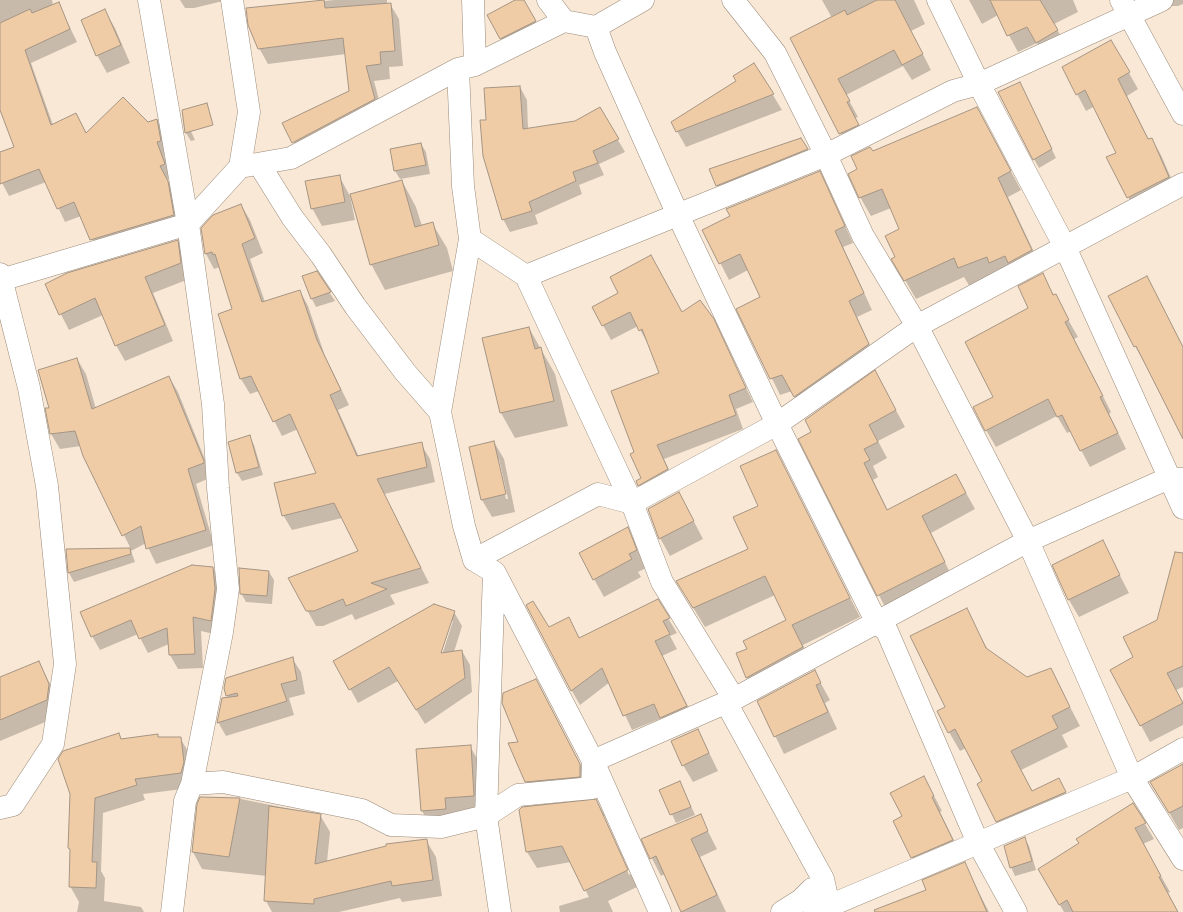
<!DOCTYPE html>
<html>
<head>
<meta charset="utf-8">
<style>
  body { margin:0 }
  canvas { display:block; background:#f9e8d5 }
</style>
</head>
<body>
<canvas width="1183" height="912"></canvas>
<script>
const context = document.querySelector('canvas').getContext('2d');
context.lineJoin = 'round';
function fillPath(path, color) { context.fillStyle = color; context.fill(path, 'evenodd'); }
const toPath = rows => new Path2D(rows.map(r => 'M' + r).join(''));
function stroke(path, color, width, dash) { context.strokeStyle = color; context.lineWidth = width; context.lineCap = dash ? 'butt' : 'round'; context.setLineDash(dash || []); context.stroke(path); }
fillPath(toPath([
  [0,0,52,0,53,5,58,3,77,42,31,63,53,125,76,114,87,134,157,120,164,133,168,154,164,155,171,177,167,179,175,195,181,228,99,253,81,216,65,222,46,182,9,196,0,179,0,153,15,148,0,100],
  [180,0,223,0,223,1,194,8,185,8],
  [334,0,387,0,387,4,390,4,399,19,403,66,389,67,390,79,374,81,383,115,302,158,284,123,350,92,346,54,268,64,259,48,247,9],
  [517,0,523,0,545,39,511,56,501,38],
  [822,0,914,0,925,24,911,31,931,70,912,80,903,66,846,95,858,117,855,118,867,140,849,149,791,39,832,18],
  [969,0,1073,0,1078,12,1054,24,1067,47,1047,59,1037,43,1018,52,998,15,982,24],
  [1139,0,1183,0,1183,4,1178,6,1167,6],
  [105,11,115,28,130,63,107,73,97,55],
  [1111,41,1138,89,1127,96,1149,140,1152,139,1161,155,1178,194,1137,214,1108,158,1118,153,1095,106,1086,111,1077,94],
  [754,64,782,110,686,147,672,122,738,81],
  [1020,83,1056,158,1039,168,1034,159],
  [520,87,527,100,528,129,575,122,599,108,625,152,599,164,604,175,579,185,582,194,535,215,538,224,510,232,503,219,487,121],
  [183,115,186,121,195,140,191,141,186,133],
  [987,127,1021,190,1008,197,1042,269,970,287,964,277,916,299,893,259,896,257,901,230,891,208,871,216,860,197,859,169,872,152],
  [801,140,812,158,722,194,717,185],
  [421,144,426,152,430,174,400,179,395,171],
  [819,172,828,188,853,243,843,247,872,310,857,317,877,361,804,412,792,391,780,395,738,309,761,298,748,270,729,280,704,231],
  [339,176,350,196,402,181,416,207,422,226,432,223,447,248,453,271,385,290,371,264,351,196,350,196,355,220,322,226,312,208],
  [241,205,250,220,263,253,250,259,265,302,300,291,308,306,325,356,349,405,338,410,359,457,421,444,430,459,435,482,384,494,429,583,390,595,395,604,355,620,352,614,323,626,316,626,307,610,359,551,342,518,292,530,283,515,317,473,298,429,282,436,259,391,250,394,241,379,233,310,220,267,214,269,206,254,202,228],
  [177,241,186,257,189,279,153,293,173,341,125,361,116,345,103,315,69,330,47,287],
  [316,272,335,301,316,307,312,299],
  [1042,274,1078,337,1074,339,1111,412,1109,414,1126,449,1090,467,1071,431,1067,433,1057,416,996,447,986,430,994,397],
  [1147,277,1183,347,1183,431,1146,363,1145,364,1135,346],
  [593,307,682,313,720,335,753,402,736,409,743,429,664,459,675,483,646,499,639,485,642,479,635,453,660,373,648,344,638,326,611,340],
  [529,328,555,374,568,426,515,438,501,413],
  [77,359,86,374,96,409,169,377,178,392,212,477,196,484,214,545,156,564,146,543,131,551,135,562,74,582,69,573,67,550,131,549,87,462,81,446,60,449,51,434,51,408],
  [884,388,905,427,878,441,887,458,873,466,878,477,873,480,888,511,956,475,975,509,931,533,953,579,887,611,800,439],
  [249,436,254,445,263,475,242,481,237,473,229,442],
  [494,442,504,459,515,512,492,517,482,500,470,447],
  [497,459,499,459,508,499,506,499],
  [775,451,860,617,803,645,814,667,758,697,747,678,737,653,749,650,787,620,775,595,705,627,689,601,749,550],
  [688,510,703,539,670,556,660,538],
  [627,528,637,546,646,568,638,572,641,577,604,597,594,579],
  [1102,541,1129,593,1079,617,1069,600,1053,565],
  [213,568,221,582,218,635,201,631,203,668,178,669,170,655,169,644,148,653,138,634,100,650,92,636],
  [269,572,274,580,272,604,246,602,241,593],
  [657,600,677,633,670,636,677,649,662,656,695,720,669,732,662,718,632,730,610,682,580,705,572,691,549,629,569,619,580,639],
  [966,610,988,650,1026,678,1050,669,1080,726,1062,735,1068,747,1021,770,1033,792,1058,779,1069,798,1007,841,996,822,983,782,966,748,960,751,949,732,946,708],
  [454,612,462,626,454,652,462,651,470,665,472,692,425,724,398,681,358,703,335,661],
  [450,621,453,621,441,658,439,657],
  [1183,628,1183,687,1176,690,1183,703,1183,725,1150,742,1111,670],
  [292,658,301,672,305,694,289,698,294,715,226,736,218,722,228,698,227,695],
  [39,662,59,702,57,717,0,741,0,678],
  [814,671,830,700,825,703,837,729,784,754,758,701],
  [542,692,587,777,533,794,526,781,520,743],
  [698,730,718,771,693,782,683,765],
  [119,734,122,740,158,736,159,738,180,738,189,753,190,788,143,794,145,800,103,813,101,871,105,878,104,901,141,907,144,912,77,912,79,902,70,886,71,852,69,848],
  [470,746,480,764,484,813,432,828,422,811],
  [1183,765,1183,828,1179,830,1162,800],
  [924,777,942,811,940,812,961,855,920,872,912,857,903,817],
  [680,782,695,815,676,823,661,790],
  [236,798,320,815,330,832,327,862,426,840,436,857,442,896,402,902,400,898,339,912,272,912,266,901,267,876,202,869,193,852,198,804],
  [596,800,605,816,603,816,629,875,631,874,605,816,637,887,608,901,613,912,560,912,559,906,589,897,571,862,537,868,527,852],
  [700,816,717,849,700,857,726,912,682,912,665,874,661,876,642,839],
  [1145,824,1154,839,1143,844,1170,892,1168,893,1178,912,1064,912,1039,869],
  [1024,838,1029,846,1036,870,1015,876,1011,867],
  [964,864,989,912,904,912]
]), '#0003');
const building = toPath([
  [324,0,325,8,391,3,395,51,380,52,381,64,366,66,375,99,292,143,282,123,349,91,343,38,258,49,248,25,246,8,324,0],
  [515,0,524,0,536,21,500,39,487,15,515,0],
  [877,0,895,0,923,54,902,65,894,50,838,79,850,101,847,102,859,125,839,134,790,38,845,10,847,15,877,0],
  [990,0,1040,0,1058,30,1036,43,1027,27,1007,36,990,0],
  [59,2,70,29,25,50,51,125,76,113,86,133,123,97,148,122,157,119,161,141,157,142,165,164,160,166,168,181,174,215,90,240,74,202,57,209,39,169,0,184,0,152,14,147,0,110,0,23,30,9,32,13,59,2],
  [105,9,121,45,96,56,81,20,105,9],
  [1111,40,1130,72,1118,79,1148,139,1152,138,1169,177,1127,198,1106,157,1116,153,1085,90,1076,95,1062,67,1111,40],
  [754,63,774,94,676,132,671,122,736,81,733,76,754,63],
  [1020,82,1052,149,1033,160,998,92,1020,82],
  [520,86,523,129,575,121,600,107,619,139,593,151,598,163,573,172,576,181,529,202,532,211,502,220,483,156,480,120,486,120,484,88,520,86],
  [207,103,213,125,185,133,182,110,207,103],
  [977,107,1011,171,998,178,1032,250,1008,263,1005,256,989,263,987,257,958,268,954,258,904,281,891,259,895,257,885,236,899,229,882,189,859,198,848,174,857,169,851,156,870,147,873,151,977,107],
  [801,138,808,149,716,186,709,169,801,138],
  [421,143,426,165,394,171,390,149,421,143],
  [820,171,845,226,835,231,864,293,849,301,869,344,794,397,782,375,770,379,736,309,760,297,740,254,719,264,702,230,730,216,726,209,820,171],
  [340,175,345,202,311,209,305,181,340,175],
  [402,180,415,227,433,222,439,245,370,265,350,194,402,180],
  [241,204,255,238,242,244,262,302,300,290,317,340,341,390,330,395,357,456,422,442,427,467,377,479,421,568,371,583,387,589,346,606,343,599,314,611,306,611,288,578,358,551,334,503,282,516,274,483,316,473,290,414,273,422,251,376,240,379,218,314,232,309,215,254,213,255,212,252,205,254,201,228,213,215,241,204],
  [178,240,181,263,145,277,165,325,115,346,95,298,59,315,45,284,67,273,178,240],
  [651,255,682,312,700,300,714,319,746,388,729,395,736,415,657,445,668,469,638,486,636,481,641,478,630,454,634,452,611,391,659,373,642,329,639,331,630,312,602,326,592,307,618,293,610,277,651,255],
  [317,271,331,292,311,299,302,276,317,271],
  [1043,273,1053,295,1056,294,1069,320,1065,322,1103,396,1100,397,1118,433,1080,451,1062,415,1057,417,1048,399,985,431,973,407,993,397,965,342,1028,308,1018,286,1043,273],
  [1147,276,1183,347,1183,439,1136,346,1134,347,1108,296,1147,276],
  [529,327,535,349,541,347,554,401,500,413,482,338,529,327],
  [77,358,92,409,169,376,204,461,204,463,188,469,206,530,146,549,141,526,122,536,83,456,75,431,50,434,45,408,49,408,38,370,77,358],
  [875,370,896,410,869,425,878,442,864,449,870,460,864,463,887,510,956,474,966,493,922,516,945,562,877,596,798,439,811,432,805,420,875,370],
  [250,435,259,467,236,473,228,442,250,435],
  [494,441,506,494,481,500,469,447,494,441],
  [776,450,850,598,792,625,803,647,746,678,736,653,747,649,743,641,786,620,765,576,693,608,676,581,748,549,733,517,758,506,740,466,776,450],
  [679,492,694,521,659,539,648,509,679,492],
  [628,527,637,550,629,554,632,559,593,580,579,553,628,527],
  [1103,540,1120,575,1068,600,1052,565,1103,540],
  [130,548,131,554,68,573,66,549,130,548],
  [1175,552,1183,553,1183,666,1167,673,1183,703,1140,726,1110,670,1133,657,1123,637,1157,620,1175,552],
  [192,565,213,567,215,589,211,621,193,617,195,654,169,655,167,628,139,639,131,620,91,637,80,612,192,565],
  [239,568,269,571,267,596,240,594,239,568],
  [658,599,670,618,663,621,670,634,655,641,687,706,660,718,654,704,623,716,602,668,571,691,526,605,533,601,549,627,569,617,579,638,658,599],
  [434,604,455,611,441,653,462,650,465,678,416,710,389,667,349,690,333,661,434,604],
  [967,608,986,648,1027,677,1051,668,1070,707,1052,716,1058,728,1011,751,1032,791,1059,778,1066,792,996,822,977,784,982,781,955,729,948,733,937,711,945,707,910,636,967,608],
  [293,657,297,680,281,684,287,701,217,723,222,698,238,696,237,693,226,696,224,688,226,678,293,657],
  [39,661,49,684,47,700,0,720,0,677,39,661],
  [815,670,821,683,816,685,828,712,774,737,757,701,815,670],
  [536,679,580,764,580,777,525,782,508,743,518,742,502,703,503,693,536,679],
  [698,729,709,753,682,766,671,741,698,729],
  [119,733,121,739,158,734,158,737,181,737,184,762,181,773,135,779,137,785,95,798,92,862,97,862,96,888,69,887,70,849,68,848,70,794,58,759,63,751,119,733],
  [471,745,474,796,445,798,446,809,421,811,416,749,471,745],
  [1183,764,1183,806,1169,813,1150,782,1183,764],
  [924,776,934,796,932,797,953,840,911,858,893,821,902,816,890,793,924,776],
  [680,781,691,807,670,815,659,790,680,781],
  [200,797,240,798,229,857,192,852,197,804,200,797],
  [596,799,628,870,584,891,562,846,526,852,519,810,522,807,596,799],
  [1133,803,1146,823,1135,828,1161,876,1159,877,1178,912,1073,912,1067,900,1059,905,1038,869,1079,843,1076,839,1133,803],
  [269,806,321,814,315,864,386,846,386,844,427,839,433,880,392,886,391,881,314,899,314,904,264,901,269,806],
  [701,814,708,831,691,839,717,895,681,912,656,856,650,859,641,839,701,814],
  [1025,837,1032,861,1010,868,1004,846,1025,837],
  [965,862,987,912,875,912,874,910,926,890,922,880,965,862]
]);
fillPath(building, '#f0cca6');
stroke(building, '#a59584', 1);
const minor = toPath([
  [149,0,188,224,213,404,218,488,228,589,222,632,192,784,185,801,172,912],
  [232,0,249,112,240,167],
  [473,0,475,65,458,69,463,186,470,239,440,412,464,526,474,560,494,572,486,816,500,912],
  [548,0,564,21],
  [733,0,775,53,826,155,863,236,917,326,1028,541,1132,778,1183,859],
  [938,0,979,84,1065,247,1183,508],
  [1121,0,1183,114],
  [596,27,605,52,678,215,777,424,877,623,887,631,978,843,1016,912],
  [475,65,564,21,596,27,643,0],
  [259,164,292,217,321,255,355,306,405,372,440,412],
  [470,239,526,276,826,155,953,91,979,84,1162,0],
  [0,274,29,388,47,486,65,664,53,744,13,805,0,808],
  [526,276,632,503,662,582,734,699],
  [0,281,1,280,188,224,240,167,291,158,458,69],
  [474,560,598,494,632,503,777,424,917,326,1183,184],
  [495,573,593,761,660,912],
  [734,699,728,706,823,879,829,906,832,912],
  [593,761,734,699,1028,541,1169,478,1183,479],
  [192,784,223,782,362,810,391,825,441,827,486,816,518,795,592,788,593,761],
  [801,900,829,906,1132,778,1183,749],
  [782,912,801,900,812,889]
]);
stroke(minor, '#9a8a79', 23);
stroke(minor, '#fff', 22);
</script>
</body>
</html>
